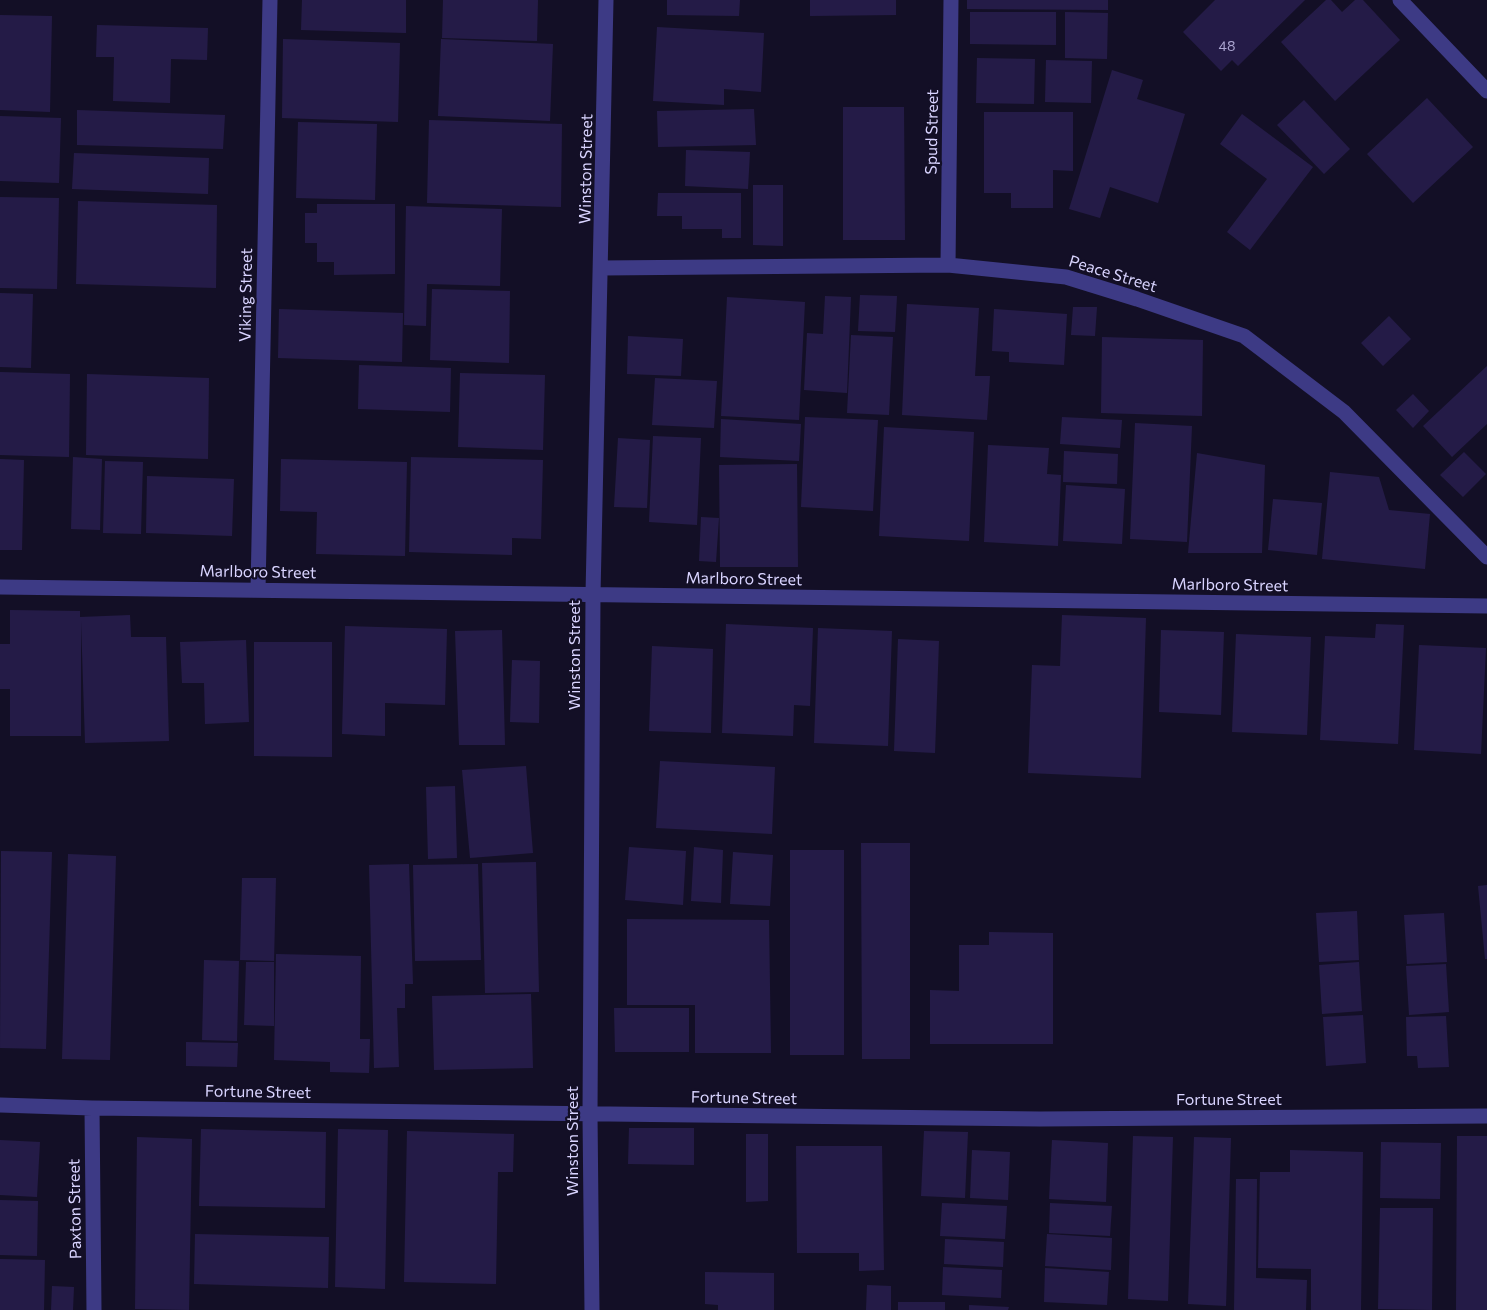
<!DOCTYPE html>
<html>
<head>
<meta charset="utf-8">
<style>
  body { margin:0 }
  canvas { display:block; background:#130f26 }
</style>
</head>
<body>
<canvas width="1487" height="1310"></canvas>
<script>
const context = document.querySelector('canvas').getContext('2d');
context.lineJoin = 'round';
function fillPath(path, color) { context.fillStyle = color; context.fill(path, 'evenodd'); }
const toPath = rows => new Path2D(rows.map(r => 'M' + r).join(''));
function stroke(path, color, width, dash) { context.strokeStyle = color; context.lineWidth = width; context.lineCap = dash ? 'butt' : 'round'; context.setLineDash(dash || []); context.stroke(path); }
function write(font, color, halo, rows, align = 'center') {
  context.font = font + ' Commissioner,sans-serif'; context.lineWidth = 4.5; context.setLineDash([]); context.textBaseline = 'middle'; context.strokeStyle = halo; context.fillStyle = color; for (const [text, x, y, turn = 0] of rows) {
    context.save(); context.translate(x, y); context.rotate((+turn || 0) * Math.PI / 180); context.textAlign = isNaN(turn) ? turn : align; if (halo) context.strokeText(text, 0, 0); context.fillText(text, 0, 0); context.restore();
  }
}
fillPath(toPath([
  [302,0,406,0,406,33,301,30],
  [443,0,538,0,537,41,442,38],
  [667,0,740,0,739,16,667,15],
  [810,0,896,0,896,15,810,16],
  [967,0,1108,0,1108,10,967,9],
  [1215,0,1305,0,1238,66,1232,60,1221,71,1183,32],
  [1326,0,1331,0,1342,12,1355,0,1363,0,1400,40,1335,101,1281,42],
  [970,12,1056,12,1056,45,970,44],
  [1065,12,1108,13,1107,59,1065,58],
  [0,15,52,16,50,112,0,110],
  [97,25,208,28,207,60,171,59,170,103,113,101,114,57,96,57],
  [657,27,764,33,761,92,724,89,724,105,653,101],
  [283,39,400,43,398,122,282,118],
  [441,39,553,44,550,121,438,116],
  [977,58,1035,59,1034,104,976,103],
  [1046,60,1092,61,1091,103,1045,102],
  [1112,70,1143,80,1137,99,1185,114,1158,203,1110,187,1100,218,1069,209],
  [1427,98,1473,147,1413,203,1367,154],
  [1304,100,1350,149,1324,174,1277,125],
  [843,107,904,107,905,240,843,240],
  [754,109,756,145,658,147,657,111],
  [77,110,225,115,223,149,77,145],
  [984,112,1073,112,1073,171,1053,170,1053,208,1011,208,1011,193,984,193],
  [1242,114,1313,167,1250,250,1227,232,1267,179,1220,144],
  [0,116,61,118,59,183,0,181],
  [429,120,562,124,561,207,427,203],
  [298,122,377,124,375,200,296,198],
  [686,150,750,152,748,189,685,186],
  [74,153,209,158,208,194,72,189],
  [753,185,783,185,783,246,753,245],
  [658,193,741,193,741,238,722,238,722,229,682,229,682,216,657,216],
  [0,197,59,198,57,289,0,288],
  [78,201,217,205,216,288,76,284],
  [317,204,395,204,395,274,334,275,334,262,317,262,317,243,305,243,305,213,317,213],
  [406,206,502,209,500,286,427,284,426,326,404,325],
  [432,289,510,291,509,363,430,360],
  [0,293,33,294,31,368,0,367],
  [860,295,897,296,895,332,858,331],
  [825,296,851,297,847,393,804,390,807,333,823,334],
  [727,297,805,302,799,420,721,416],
  [907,304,979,308,975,376,990,376,987,420,902,415],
  [1073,307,1097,307,1095,336,1071,335],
  [279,309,403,313,402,362,278,358],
  [994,309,1067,314,1064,365,1009,362,1009,352,992,351],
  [1389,316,1411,339,1383,366,1361,343],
  [851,335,893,337,889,415,847,413],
  [628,336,683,339,681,376,627,374],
  [1102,337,1203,340,1202,416,1101,413],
  [359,365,451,368,450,412,358,409],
  [1487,366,1487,424,1452,457,1423,426],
  [0,372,70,374,69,457,0,455],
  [460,373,545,375,543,450,458,447],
  [87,374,209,378,208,459,86,455],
  [655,378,717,381,714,428,652,425],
  [1413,394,1429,411,1413,428,1396,410],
  [805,417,878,420,873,511,801,507],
  [1062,417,1122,420,1120,448,1060,444],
  [721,419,801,424,799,461,720,457],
  [1135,423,1192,426,1187,542,1130,539],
  [884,427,974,432,969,541,879,536],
  [653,436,701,438,697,525,649,522],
  [618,438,650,440,647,508,614,507],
  [988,445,1049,448,1047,474,1061,475,1058,546,984,542],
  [1064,451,1118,454,1117,484,1063,482],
  [1464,452,1486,474,1463,497,1440,475],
  [1197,453,1265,465,1262,553,1188,553],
  [73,457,102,459,100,530,71,529],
  [411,457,543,460,541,539,512,538,512,555,409,552],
  [0,459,24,460,22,550,0,550],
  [281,459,407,462,405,556,316,554,317,512,280,511],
  [105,461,143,462,141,534,103,533],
  [797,464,798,567,720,567,719,465],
  [1330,472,1379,477,1389,510,1430,514,1425,569,1322,559],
  [147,476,234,479,232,536,146,533],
  [1066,485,1125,489,1122,544,1063,541],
  [1273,499,1322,503,1317,555,1268,550],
  [701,517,719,518,716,562,699,561],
  [10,610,80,611,80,617,130,615,131,637,166,637,169,741,85,743,81,621,81,736,10,736,10,689,0,689,0,644,10,644],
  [1062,615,1146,618,1141,778,1028,773,1032,665,1060,666],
  [726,624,813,628,810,706,794,705,793,736,722,733],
  [1376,624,1404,625,1398,744,1320,740,1325,636,1375,638],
  [345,626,447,629,445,705,385,703,385,736,342,734],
  [818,628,892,631,888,746,814,743],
  [502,630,505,745,459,745,455,631],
  [1161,630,1224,632,1221,715,1159,712],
  [1236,634,1311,637,1307,735,1232,732],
  [898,639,939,641,935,753,894,751],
  [246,640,249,722,205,724,204,683,182,683,180,642],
  [254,642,332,642,332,757,254,756],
  [1419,645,1486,648,1481,754,1414,750],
  [652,646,713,649,711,733,649,731],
  [512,660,540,661,539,723,510,722],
  [660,761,775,767,772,834,656,828],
  [526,766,533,853,470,858,462,770],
  [455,786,457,858,428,859,426,787],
  [861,843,910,843,910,1059,862,1059],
  [629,847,686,851,683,905,625,900],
  [694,847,723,850,721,903,691,901],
  [790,850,844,850,844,1055,790,1055],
  [1,851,52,852,46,1049,0,1048],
  [733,852,773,855,770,906,730,904],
  [68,854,116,856,110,1060,62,1059],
  [536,862,539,992,485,993,482,863],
  [409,864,413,984,405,984,405,1008,397,1008,399,1067,374,1068,369,865],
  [478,864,481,960,415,961,413,865],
  [242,878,276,878,274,961,240,960],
  [1487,885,1487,959,1485,959,1478,886],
  [1357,911,1359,960,1319,962,1316,913],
  [1444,913,1447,962,1407,964,1404,915],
  [627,919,769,920,771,1053,695,1053,695,1005,627,1005],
  [989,932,1053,933,1053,1044,930,1044,930,990,959,991,959,945,989,945],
  [276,954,361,956,360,1039,370,1039,369,1073,330,1072,330,1062,274,1060],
  [204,960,239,961,237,1041,202,1040],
  [246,962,274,962,274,1026,244,1025],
  [1359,962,1362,1011,1322,1014,1319,965],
  [1446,964,1449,1012,1409,1015,1406,966],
  [531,994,533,1068,434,1070,432,996],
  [614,1008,689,1008,689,1052,615,1052],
  [1363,1015,1366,1063,1326,1066,1323,1017],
  [1446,1016,1449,1067,1418,1068,1417,1056,1407,1056,1406,1017],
  [186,1042,238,1043,237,1067,186,1066],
  [629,1128,694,1128,694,1165,628,1164],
  [201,1129,326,1132,325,1208,199,1206],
  [338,1129,388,1130,385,1289,335,1287],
  [407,1131,514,1134,513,1172,498,1172,496,1284,404,1282],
  [924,1131,968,1132,965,1198,921,1196],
  [746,1134,768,1134,768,1201,746,1202],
  [1133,1136,1173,1137,1168,1301,1128,1299],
  [1457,1136,1487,1136,1487,1310,1456,1310],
  [137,1137,192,1139,189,1310,135,1309],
  [1194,1137,1231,1138,1226,1306,1188,1304],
  [0,1140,40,1142,37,1197,0,1195],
  [1052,1140,1108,1143,1106,1202,1049,1199],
  [1381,1142,1441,1143,1440,1199,1380,1198],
  [796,1146,882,1146,884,1270,859,1271,859,1253,797,1253],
  [972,1150,1010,1152,1008,1200,970,1198],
  [1290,1150,1363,1152,1361,1310,1311,1310,1311,1269,1258,1268,1260,1172,1290,1172],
  [1236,1179,1257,1179,1256,1278,1307,1280,1306,1310,1234,1310],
  [0,1200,38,1201,37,1256,0,1255],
  [942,1203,1007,1206,1005,1239,940,1236],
  [1050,1203,1112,1206,1110,1236,1049,1233],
  [1380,1208,1433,1208,1432,1310,1378,1309],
  [195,1234,329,1237,328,1288,194,1284],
  [1047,1234,1112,1238,1111,1270,1045,1266],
  [945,1239,1004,1242,1003,1267,944,1264],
  [0,1259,45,1260,44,1310,0,1310],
  [943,1267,1002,1270,1001,1298,942,1295],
  [1045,1268,1109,1272,1107,1305,1044,1302],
  [705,1272,774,1273,774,1310,718,1310,718,1305,705,1304],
  [867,1285,891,1286,891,1310,866,1310],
  [52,1286,74,1287,73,1310,51,1310],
  [898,1302,945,1302,945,1310,898,1310],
  [969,1305,1009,1307,1008,1310,969,1310]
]), '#241b47');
stroke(toPath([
  [1400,0,1487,91],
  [948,265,951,0],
  [602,268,948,265,1066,277,1137,299,1244,336,1344,412,1487,557],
  [0,587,1487,606],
  [258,590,270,0],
  [0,1105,92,1108,1040,1119,1487,1116],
  [92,1108,94,1310],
  [592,1310,590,1114,593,594,606,0]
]), '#3d3a85', 15);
write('14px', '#aca6d1', null, [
  ["48",1227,46]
]);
write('16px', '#d9d4ff', '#130f26', [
  ["Spud Street",932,132,-89],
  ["Winston Street",586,169,-89],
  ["Peace Street",1113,274,17],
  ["Viking Street",246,295,-89],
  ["Marlboro Street",258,572,1],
  ["Marlboro Street",744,579,1],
  ["Marlboro Street",1230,585,1],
  ["Winston Street",575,655,-90],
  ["Fortune Street",258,1092,1],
  ["Fortune Street",744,1098,1],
  ["Fortune Street",1229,1100],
  ["Winston Street",573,1141,-90],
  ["Paxton Street",75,1209,-91]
]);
</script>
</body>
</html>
